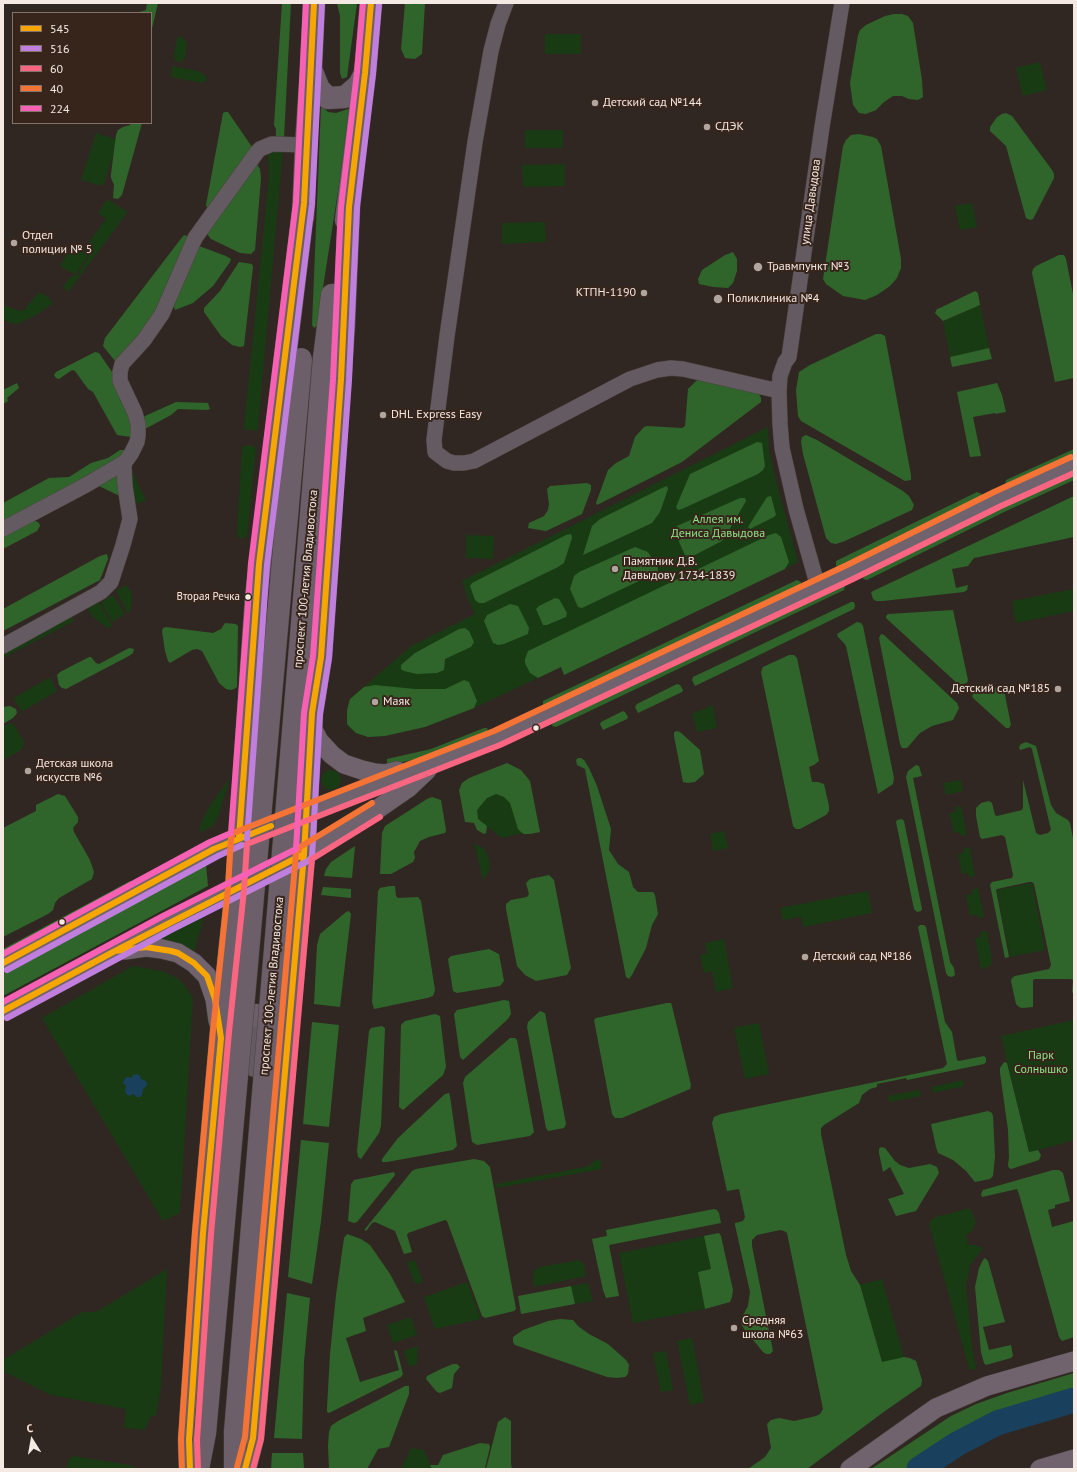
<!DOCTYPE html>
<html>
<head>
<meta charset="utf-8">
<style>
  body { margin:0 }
  #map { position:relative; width:1077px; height:1472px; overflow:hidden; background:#312722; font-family:"PT Sans",sans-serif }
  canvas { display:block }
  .frame { position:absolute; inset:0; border:4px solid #f5e9e3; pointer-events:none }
  .legend { position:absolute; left:12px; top:12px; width:140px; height:112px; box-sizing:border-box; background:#37251c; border:1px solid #83736c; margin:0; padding:5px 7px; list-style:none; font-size:12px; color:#f5e9e3 }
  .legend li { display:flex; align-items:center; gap:8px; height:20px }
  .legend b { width:20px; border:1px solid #83736c }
  .north { position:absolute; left:12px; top:1420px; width:40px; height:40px; -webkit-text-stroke:3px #37251c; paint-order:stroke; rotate:349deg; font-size:11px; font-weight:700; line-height:16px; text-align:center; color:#f5e9e3 }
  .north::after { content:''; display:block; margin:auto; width:14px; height:18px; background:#f5e9e3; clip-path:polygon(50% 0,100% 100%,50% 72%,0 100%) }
</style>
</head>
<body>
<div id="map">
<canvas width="1077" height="1472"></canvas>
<div class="frame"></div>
<ul class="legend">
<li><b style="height:5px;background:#f7a600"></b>545</li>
<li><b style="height:5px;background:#c07fdc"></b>516</li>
<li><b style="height:5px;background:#fa6682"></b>60</li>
<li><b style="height:5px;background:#f57335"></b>40</li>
<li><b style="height:5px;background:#f860b3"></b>224</li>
</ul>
<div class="north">С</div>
</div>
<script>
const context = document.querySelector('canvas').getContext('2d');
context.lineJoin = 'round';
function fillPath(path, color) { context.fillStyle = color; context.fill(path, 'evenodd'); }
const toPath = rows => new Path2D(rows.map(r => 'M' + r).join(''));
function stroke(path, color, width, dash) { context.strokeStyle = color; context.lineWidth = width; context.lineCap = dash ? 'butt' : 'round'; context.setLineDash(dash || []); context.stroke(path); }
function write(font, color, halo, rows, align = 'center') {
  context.font = font + ' "PT Sans",sans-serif'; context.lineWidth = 4; context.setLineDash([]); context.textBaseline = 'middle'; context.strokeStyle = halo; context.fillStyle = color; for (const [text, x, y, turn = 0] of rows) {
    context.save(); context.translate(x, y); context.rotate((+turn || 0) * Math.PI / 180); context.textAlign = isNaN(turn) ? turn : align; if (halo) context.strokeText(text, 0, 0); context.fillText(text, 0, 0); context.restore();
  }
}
fillPath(toPath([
  [545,34,581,34,581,54,545,54],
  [180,36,182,37,187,43,185,57,182,61,178,62,175,60,174,55,177,39],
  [1040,62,1047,90,1023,96,1016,68],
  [172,66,198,71,205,75,207,80,203,83,171,77],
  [525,130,563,130,563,148,525,148],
  [96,133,118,140,103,186,81,180],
  [283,149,258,429,256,431,244,429,244,427,269,176,268,154,270,150],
  [565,164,565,186,523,187,522,165],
  [109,200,126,211,127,213,68,292,63,287,71,276,76,276,78,275,89,256,89,254,84,251,84,249,105,220,105,218,99,214,98,213,106,201],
  [972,203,977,227,960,230,955,206],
  [545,222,546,242,502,244,502,223],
  [73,246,88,255,76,275,60,266],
  [39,292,48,297,53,303,40,313,18,324,15,324,3,320,3,305,20,311,24,310],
  [980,305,989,348,950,357,943,321],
  [768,427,769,450,774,473,798,562,564,675,561,667,474,708,425,727,382,736,368,737,356,733,350,729,347,724,347,710,350,699,410,647,433,635,475,614,468,599,462,581],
  [245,445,254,446,256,449,247,535,245,538,239,538,237,534,242,447],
  [132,471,146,500,137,504,128,486,128,474],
  [466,535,494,536,493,559,466,558],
  [126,585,131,592,132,597,131,609,128,614,116,591],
  [1074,589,1074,611,1017,623,1015,620,1012,601],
  [110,593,110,595,99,603,112,625,111,627,108,628,106,627,92,616,88,609,88,604],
  [113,595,125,614,112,622,101,603],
  [70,614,74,621,3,658,3,649],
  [49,678,51,679,57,691,23,711,21,710,14,699,15,697],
  [713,705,717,728,697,732,692,714],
  [12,723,14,725,24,742,23,746,21,750,3,760,3,726],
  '321 780a10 10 0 1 1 20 0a10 10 0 1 1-20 0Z',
  [230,778,218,817,213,826,199,833,201,823,209,807],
  [961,780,963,791,946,795,943,783],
  [528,782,537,830,502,838,477,819,472,794],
  [961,806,967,835,961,836,960,832,954,833,949,813,956,812,955,807],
  [724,831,728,848,713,851,710,834],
  [474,843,484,849,488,856,490,865,489,871,483,880],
  [970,847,975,876,969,877,968,873,962,874,958,854,964,853,963,849],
  [1032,883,1045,950,1010,957,997,890],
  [978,888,984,917,978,918,977,914,970,916,966,895,972,894,972,890],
  [868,891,872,913,803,927,801,917,783,920,780,908],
  [205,913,194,952,153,940],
  [987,931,992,960,991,965,981,970,975,938,981,937,980,932],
  [724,939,733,988,716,992,712,971,704,973,700,955,707,954,705,943],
  [133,966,162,971,177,978,182,982,193,998,180,1213,163,1221,42,1018],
  [1074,1020,1074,1140,1029,1153,1001,1036],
  [759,1023,769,1074,745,1079,734,1028],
  [963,1080,964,1086,933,1093,932,1087],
  [919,1090,921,1096,889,1102,888,1096],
  [600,1159,602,1169,497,1188,496,1184,590,1166,592,1162],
  [969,1208,973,1214,976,1223,971,1232,966,1235,968,1245,975,1245,983,1248,970,1265,966,1288,973,1354,976,1367,976,1369,971,1370,969,1368,929,1224,933,1218],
  [704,1236,711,1269,698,1272,705,1309,633,1323,619,1253],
  [415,1260,423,1282,418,1284,414,1282,407,1263],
  [579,1260,584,1264,586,1276,534,1287,533,1277,534,1271,540,1267],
  [167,1269,161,1387,156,1416,151,1416,145,1430,124,1428,126,1409,51,1395,3,1371,3,1360,82,1312,96,1312],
  [882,1279,904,1357,882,1363,860,1285],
  [467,1282,481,1319,435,1329,424,1297],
  [588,1283,593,1301,575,1304,571,1286],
  [411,1317,417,1335,393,1343,387,1325],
  [692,1338,704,1402,690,1405,677,1341],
  [418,1346,417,1364,409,1367,404,1351],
  [666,1351,673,1390,661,1392,653,1353],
  [411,1448,424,1450,432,1469,409,1469,402,1467],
  [73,1456,129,1465,135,1467,136,1469,67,1469,69,1459]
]), '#183b14');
fillPath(toPath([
  [147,3,158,3,151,33,151,13,136,13,146,10],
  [282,3,291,3,284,138,276,138,276,129,274,125],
  [337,3,357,3,347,77,342,79,340,73,340,16],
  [405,3,425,3,422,54,415,59,405,58,401,49],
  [894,14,902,14,908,16,913,23,922,80,923,97,918,100,909,99,902,96,893,96,884,102,876,110,866,114,859,113,853,105,850,83,858,35,860,30,866,25,885,16],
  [321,106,328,112,336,113,351,108,317,326,314,328,312,325],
  [225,112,228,112,252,147,207,208,206,205,223,113],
  [1006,113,1012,116,1052,170,1054,174,1054,178,1033,219,1030,220,1026,218,1006,146,990,131,990,127,997,117,1002,114],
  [131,123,142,123,122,195,118,199,113,198,114,185,111,178,111,174,116,135,118,130,123,127,130,125],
  [859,134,873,137,877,139,881,146,901,259,901,268,897,278,890,286,877,295,865,300,843,296,826,284,823,279,843,146,846,140,851,135],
  [257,164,260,169,261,178,255,250,251,254,240,253,211,239,207,234],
  [185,235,188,237,150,324,115,361,103,346,105,338,183,236],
  [199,246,226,256,231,259,230,262,213,286,193,303,175,310,173,303],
  [733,252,737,259,737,271,733,283,728,288,713,287,699,284,698,279,702,270,725,255],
  [1059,255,1064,255,1066,259,1074,299,1074,378,1055,382,1032,273,1033,269,1036,266],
  [239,262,252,264,253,267,244,346,240,347,232,345,221,336,204,312,204,308,220,291],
  [975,291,978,293,980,305,943,321,935,313,937,309,940,308],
  [876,334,881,334,885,336,911,475,911,480,905,481,801,421,798,416,796,390,799,372,810,365],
  [989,348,992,359,952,367,950,357],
  [95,352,99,353,112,372,131,412,131,437,117,435,93,392,88,389,75,371,72,370,59,379,56,378,54,375,56,372],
  [701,379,759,394,761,398,761,402,682,462,597,505,596,503,608,470,616,463,629,456,635,437,644,427,647,426,682,428,685,426,688,389,696,381],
  [17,383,19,388,7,398,8,401,3,404,3,390],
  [997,383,1002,395,1006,412,995,414,995,413,973,417,981,456,970,457,957,392],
  [176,402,208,403,210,409,207,410,178,409,171,415,145,429,142,419,145,416],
  [806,435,817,440,903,491,909,496,914,505,912,510,845,541,836,544,831,543,826,538,803,454,801,442,802,437],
  [757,442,762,443,765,466,763,470,758,474,682,509,678,510,676,507,690,474],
  [1074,449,1074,456,1007,486,1005,485,1006,480],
  [120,450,124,450,127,452,3,527,3,503,49,478,69,477,91,463,108,458],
  [119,471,122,497,99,486,97,484],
  [1074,472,1074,480,1004,512,867,580,863,579,864,574],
  [587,483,591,485,591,490,582,514,546,531,528,528,529,523,544,516,548,510,549,504,547,489,550,486],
  [667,486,668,489,660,512,652,523,583,555,592,526,600,519,662,488],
  [977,492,982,494,980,498,839,567,836,566,836,561],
  [771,496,776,515,774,517,750,529,748,527,767,497],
  [1074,496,1074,537,974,558,968,566,952,569,956,588,968,585,967,590,964,592,883,601,876,601,873,599,871,592],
  [740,498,745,498,746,501,725,537,722,541,695,555,689,556,685,555,674,531,677,526],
  [34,520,39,523,40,526,37,531,3,549,3,533],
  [776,533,781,537,787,556,789,562,785,569,564,675,561,667,538,678,530,673,525,663,525,659,528,651,769,535],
  [571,534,572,538,564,563,558,567,484,603,479,603,475,600,470,586,472,583,566,535],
  [635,547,648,552,658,568,658,572,582,608,578,607,570,589,574,576,579,572],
  [107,554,108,559,100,580,3,631,3,609,100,556],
  [797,580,801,582,800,586,544,707,543,705,543,701],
  [844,584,845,586,844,590,556,727,552,726,553,721],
  [555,598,559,599,567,613,566,617,547,625,543,625,536,609,539,606],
  [851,602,854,602,855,605,854,609,695,686,692,680,693,677],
  [510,604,518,606,529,628,528,634,504,644,498,645,493,643,484,621,487,615],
  [953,610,968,680,967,683,959,685,886,618,886,616,888,614],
  [857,622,861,623,863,626,894,778,893,784,878,794,846,646,844,643,838,637,837,634],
  [225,623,236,624,238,626,237,687,234,689,231,690,226,689,219,683,202,651,197,649,192,650,170,663,168,661,165,651,162,631,163,628,166,627,213,633,221,629],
  [465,628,469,631,474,642,471,647,445,659,444,670,437,673,417,674,404,671,401,669,401,665,415,653,459,629],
  [881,634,884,635,957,703,959,708,953,720,932,726,920,733,907,748,902,748,900,744,879,638],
  [129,648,134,649,133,653,129,656,66,689,62,688,59,685,57,675,60,672,89,657,91,657,96,663,99,664],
  [789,655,794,655,797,658,819,761,814,765,809,767,812,782,818,782,824,784,829,806,829,811,826,815,800,829,796,829,793,826,761,672,763,667],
  [464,680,469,682,477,701,474,708,425,727,385,736,368,737,356,733,347,724,347,710,350,699,364,687,375,685,415,689,445,689],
  [677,684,680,685,683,690,682,692,638,713,635,707,637,704],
  [1001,686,1004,690,1011,725,1009,728,1006,728,973,698,972,696,974,693],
  [10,706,16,709,17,713,13,718,3,724,3,707],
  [623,711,625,712,628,717,627,719,603,730,600,724,601,722],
  [484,728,487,728,488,732,434,755,390,765,387,763,387,759,431,749],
  [676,731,680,732,700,750,704,774,695,782,688,783,683,782,674,736,674,733],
  [1026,742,1036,746,1051,805,1056,813,1068,820,1070,823,1074,843,1074,997,1072,991,1073,980,1071,979,1035,979,1033,980,1033,1007,1022,1008,1019,1007,1016,1004,1011,981,1012,978,1015,976,1049,969,1051,965,1034,884,1032,882,1029,882,997,889,996,890,1009,957,1005,958,990,885,992,882,1012,878,1013,875,1005,837,1002,835,982,839,980,837,976,816,976,808,981,803,989,801,992,803,995,815,997,816,1022,810,1023,807,1023,780,1036,833,1040,835,1048,833,1051,830,1032,749,1030,747,1020,750,1019,747,1021,744],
  [578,758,581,758,584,760,589,768,597,786,611,829,609,850,618,864,629,872,633,887,638,892,653,892,655,895,658,914,652,925,646,948,632,975,629,979,626,977,585,769,577,765,576,760],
  [507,763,521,770,530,781,540,832,530,834,524,834,521,832,518,829,510,803,504,797,496,794,487,798,477,810,478,819,487,826,486,833,484,834,477,830,474,823,465,822,459,790,462,783,469,778],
  [916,765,919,766,922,776,913,778,950,962,954,968,955,975,952,977,948,976,946,973,906,777,908,771],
  [58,794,65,796,78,817,78,822,73,828,74,832,90,860,94,872,92,879,59,898,55,903,53,910,48,914,3,937,3,828,36,811,36,805],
  [432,797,441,800,446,830,445,833,429,837,420,841,414,852,415,858,413,862,391,874,380,874,382,833,385,826,427,799],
  [902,819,904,821,922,909,921,911,917,912,914,909,896,822,897,820],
  [355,846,352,878,324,876,326,869,331,862],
  [206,864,208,886,3,996,3,974],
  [549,875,554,880,571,968,567,975,536,981,525,975,517,966,506,909,506,904,511,900,527,897,529,894,526,883,530,879],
  [130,881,133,883,3,955,3,949],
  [390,886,395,886,396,896,398,898,418,897,421,901,435,990,433,996,427,998,374,1009,372,1002,378,891,380,888],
  [323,887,351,889,351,898,321,895],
  [349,911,351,914,340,1007,314,1004,317,945,320,934,346,912],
  [920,925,924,925,926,927,945,1022,952,1032,957,1060,959,1061,984,1056,986,1058,986,1062,984,1064,907,1080,906,1078,877,1084,877,1087,870,1089,862,1095,859,1103,824,1125,821,1128,821,1134,846,1255,851,1271,860,1285,882,1362,904,1357,910,1358,916,1361,922,1380,921,1386,885,1411,807,1469,748,1469,765,1457,771,1448,767,1424,771,1420,779,1418,794,1421,816,1416,820,1414,823,1409,787,1233,784,1231,780,1230,757,1235,752,1240,752,1246,773,1351,770,1354,766,1354,763,1352,744,1329,741,1323,742,1317,748,1306,750,1292,735,1225,735,1223,743,1221,745,1217,739,1189,727,1191,712,1123,714,1117,721,1114,943,1068,947,1064,918,927],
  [489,949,499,954,504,981,500,986,457,993,453,991,448,959,451,956],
  [504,1000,509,1001,511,1014,508,1019,463,1060,460,1057,454,1014,457,1010],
  [667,1003,671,1003,672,1006,691,1085,690,1089,622,1118,615,1118,612,1114,594,1020,596,1018],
  [540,1011,545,1013,566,1124,564,1128,548,1131,546,1128,527,1027,528,1022],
  [435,1014,440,1016,446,1067,443,1075,403,1110,399,1107,401,1025,405,1021],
  [312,1022,339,1025,329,1127,303,1124],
  [382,1026,385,1028,381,1126,379,1133,361,1159,358,1157,357,1151,369,1031,371,1028],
  [510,1038,515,1038,517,1040,534,1132,530,1136,477,1145,472,1142,463,1083,465,1077],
  [1004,1062,1007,1063,1029,1152,1038,1150,1041,1155,1039,1160,1011,1169,1009,1168,1008,1165,1009,1157,1008,1130,1000,1073,1000,1068],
  [449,1093,450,1096,457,1146,453,1150,387,1162,382,1162,382,1159,398,1138,445,1094],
  [988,1111,992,1113,993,1116,995,1157,993,1176,990,1179,975,1182,966,1171,953,1160,938,1153,936,1147,931,1124],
  [301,1140,329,1143,321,1221,312,1284,288,1277],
  [881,1147,885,1148,895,1161,900,1165,909,1168,930,1164,937,1167,939,1173,916,1211,896,1216,888,1199,904,1194,890,1167,883,1172,879,1153,879,1149],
  [474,1159,484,1161,490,1167,516,1309,514,1311,485,1318,482,1316,447,1221,445,1220,408,1233,407,1235,412,1252,404,1254,395,1231,375,1222,372,1223,367,1230,365,1231,365,1229,412,1171,416,1169],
  [1053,1170,1059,1170,1063,1173,1070,1201,1055,1205,1055,1208,1048,1210,1052,1227,1074,1221,1074,1337,1062,1341,1059,1337,1019,1194,1017,1189,982,1197,981,1194,983,1190],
  [394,1172,395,1175,357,1222,354,1223,348,1221,351,1184,354,1180],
  [714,1209,717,1210,719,1213,721,1223,609,1245,619,1296,606,1298,603,1290,592,1239,607,1236,606,1230],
  [719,1233,721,1236,733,1290,732,1297,730,1302,705,1309,698,1272,711,1269,704,1236],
  [347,1234,361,1239,370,1245,390,1274,405,1302,363,1318,366,1331,346,1338,360,1382,399,1370,394,1351,395,1350,397,1351,403,1374,401,1377,329,1413,327,1412,327,1408,330,1354,336,1295,344,1238],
  [985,1258,988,1261,1005,1322,983,1327,989,1350,1011,1345,1013,1356,1011,1358,986,1365,984,1363,981,1352,975,1287,979,1268,983,1260],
  [571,1286,575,1304,521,1314,518,1296],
  [287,1293,310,1298,304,1362,302,1439,274,1438],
  [560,1319,573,1320,578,1326,589,1334,608,1344,626,1360,629,1365,628,1374,625,1377,617,1378,607,1377,515,1345,513,1342,513,1337,523,1330,548,1321],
  [453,1364,457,1364,460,1367,454,1374,452,1388,440,1393,437,1392,426,1379,427,1376,441,1369],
  [1074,1373,1074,1410,1010,1431,972,1445,931,1469,871,1469,951,1416,976,1404,1007,1393],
  [405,1386,409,1386,409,1394,389,1447,378,1449,367,1469,329,1469,328,1446,329,1432,331,1426,338,1421],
  [505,1417,511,1421,511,1464,512,1469,486,1469,498,1422],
  [480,1443,489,1444,490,1447,485,1468,483,1469,432,1469,430,1465,438,1465,443,1455],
  [272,1453,303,1453,304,1469,271,1469]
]), '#2f652a');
fillPath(toPath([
  [137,1074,140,1076,141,1079,146,1081,147,1084,146,1087,143,1089,142,1095,140,1097,137,1097,133,1094,129,1096,126,1094,125,1090,126,1086,123,1083,125,1078,127,1077,131,1078,133,1075]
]), '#19405d');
stroke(toPath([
  [919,1469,957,1444,997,1423,1074,1400]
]), '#19405d', 25);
const minor = toPath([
  [506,3,498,24,491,51,475,142,447,336,434,440,435,452,447,461,454,463,464,463,474,461,630,379,657,370,671,368,683,369,779,391],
  [3,529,86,485,125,462,131,454,137,442,138,436,138,424,135,413,120,381,120,372,122,364,144,340,162,314,195,238,257,152,260,149,272,144,306,145],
  [818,587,796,509,782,448,780,424,779,391,780,376,785,362,789,357,822,127,842,3],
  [3,646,101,592,111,582,123,545,130,519,125,486,124,467,125,462],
  [253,1069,256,1015]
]);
const major = toPath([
  [311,726,319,741,332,755,344,764,362,770,375,773,385,774,397,771],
  [125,950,146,947,162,949,178,953,194,963,207,976,215,999,218,1021],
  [3,963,214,849,239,838,497,738,850,572,998,499,1074,464],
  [3,1011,167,923,304,854,366,817,408,788,427,770],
  [850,1469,936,1408,987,1386,1074,1361],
  [1040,1469,1074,1459]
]);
const highway = toPath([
  [311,69,319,89,328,98,345,97,359,85,365,73],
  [303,217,306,145,311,69,314,3],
  [346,220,365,73,371,3],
  [324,358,332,295],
  [227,1026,237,1018,256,1015,276,1018,285,1027],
  [190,1469,189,1440,203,1233,221,1031,236,889,256,597,304,203],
  [245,1469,253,1438,304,854,312,713,321,657,344,326,349,207]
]);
stroke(minor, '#4b433f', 16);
stroke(major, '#4b433f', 20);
stroke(highway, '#4b433f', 23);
stroke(minor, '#645a61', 15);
stroke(major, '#70636e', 19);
stroke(highway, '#6d5f69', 22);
const highwayBridge = toPath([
  [198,1469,205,1433,301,359],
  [235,1469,235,1432,324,358]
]);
stroke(highwayBridge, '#4b433f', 23, []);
stroke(highwayBridge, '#6d5f69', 22);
stroke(toPath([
  [239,838,259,564,304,203,314,3],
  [117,950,304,854],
  [3,963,214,849,271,826],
  [3,1011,115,951,146,947,171,951,178,953,194,963,207,976,215,999,221,1038,203,1233,189,1440,190,1469],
  [245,1469,253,1438,304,854,312,713,321,657,341,379,349,207,365,73,371,3]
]), '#f7a600', 6);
stroke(toPath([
  [247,839,267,565,312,204,322,3],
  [7,970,218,856,242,845],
  [7,1018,171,930,308,861,312,857,320,714,329,658,349,380,357,208,373,74,379,4]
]), '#c07fdc', 6);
stroke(toPath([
  [198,1469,197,1440,211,1234,229,1032,244,890,247,844,500,745,853,579,1001,506,1074,473],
  [253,1469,261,1439,312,859,380,817]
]), '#fa6682', 6);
stroke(toPath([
  [237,1467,245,1437,296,853,300,847,372,803],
  [182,1469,181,1439,195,1232,213,1030,228,888,231,838,233,833,494,731,847,565,994,492,1071,457]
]), '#f57335', 6);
stroke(toPath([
  [3,954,210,842,231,833,251,563,296,202,306,3],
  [3,1002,163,916,296,849,304,713,313,656,333,379,341,207,357,72,363,3]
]), '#f860b3', 6);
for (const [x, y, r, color] of [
  [595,103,4,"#b0a59f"],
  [707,127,4,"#b0a59f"],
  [14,243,4,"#b0a59f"],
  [758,267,5,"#b0a59f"],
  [644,293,4,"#b0a59f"],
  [718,299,5,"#b0a59f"],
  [383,415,4,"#b0a59f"],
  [615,569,4,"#b0a59f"],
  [248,597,3.5,"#f5e9e3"],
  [1058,689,4,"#b0a59f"],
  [375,702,4,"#b0a59f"],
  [536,728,3.5,"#f5e9e3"],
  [28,771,4,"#b0a59f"],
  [62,922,3.5,"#f5e9e3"],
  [805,957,4,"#b0a59f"],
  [734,1328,4,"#b0a59f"]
]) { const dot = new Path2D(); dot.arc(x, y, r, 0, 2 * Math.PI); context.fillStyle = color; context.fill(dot); stroke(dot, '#37251c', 1.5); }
write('11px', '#f5e9e3', '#37251c', [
  ["Вторая Речка",240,597]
], 'right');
write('12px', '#f5e9e3', '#37251c', [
  ["Детский сад №144",603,103],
  ["СДЭК",715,127],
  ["Отдел",22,236],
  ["полиции № 5",22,250],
  ["Травмпункт №3",767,267],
  ["КТПН-1190",636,293,"right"],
  ["Поликлиника №4",727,299],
  ["DHL Express Easy",391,415],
  ["Памятник Д.В.",623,562],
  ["Давыдову 1734-1839",623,576],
  ["Детский сад №185",1050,689,"right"],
  ["Маяк",383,702],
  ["Детская школа",36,764],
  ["искусств №6",36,778],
  ["Детский сад №186",813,957],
  ["Средняя",742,1321],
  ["школа №63",742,1335]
], 'left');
write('12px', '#f5e9e3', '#37251c', [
  ["улица Давыдова",811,202,-82],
  ["проспект 100-летия Владивостока",306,579,-85],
  ["проспект 100-летия Владивостока",272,986,-85]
]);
write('12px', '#8ee487', '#37251c', [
  ["Аллея им.",718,520],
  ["Дениса Давыдова",718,534],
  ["Парк",1041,1056],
  ["Солнышко",1041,1070]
]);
</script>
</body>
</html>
